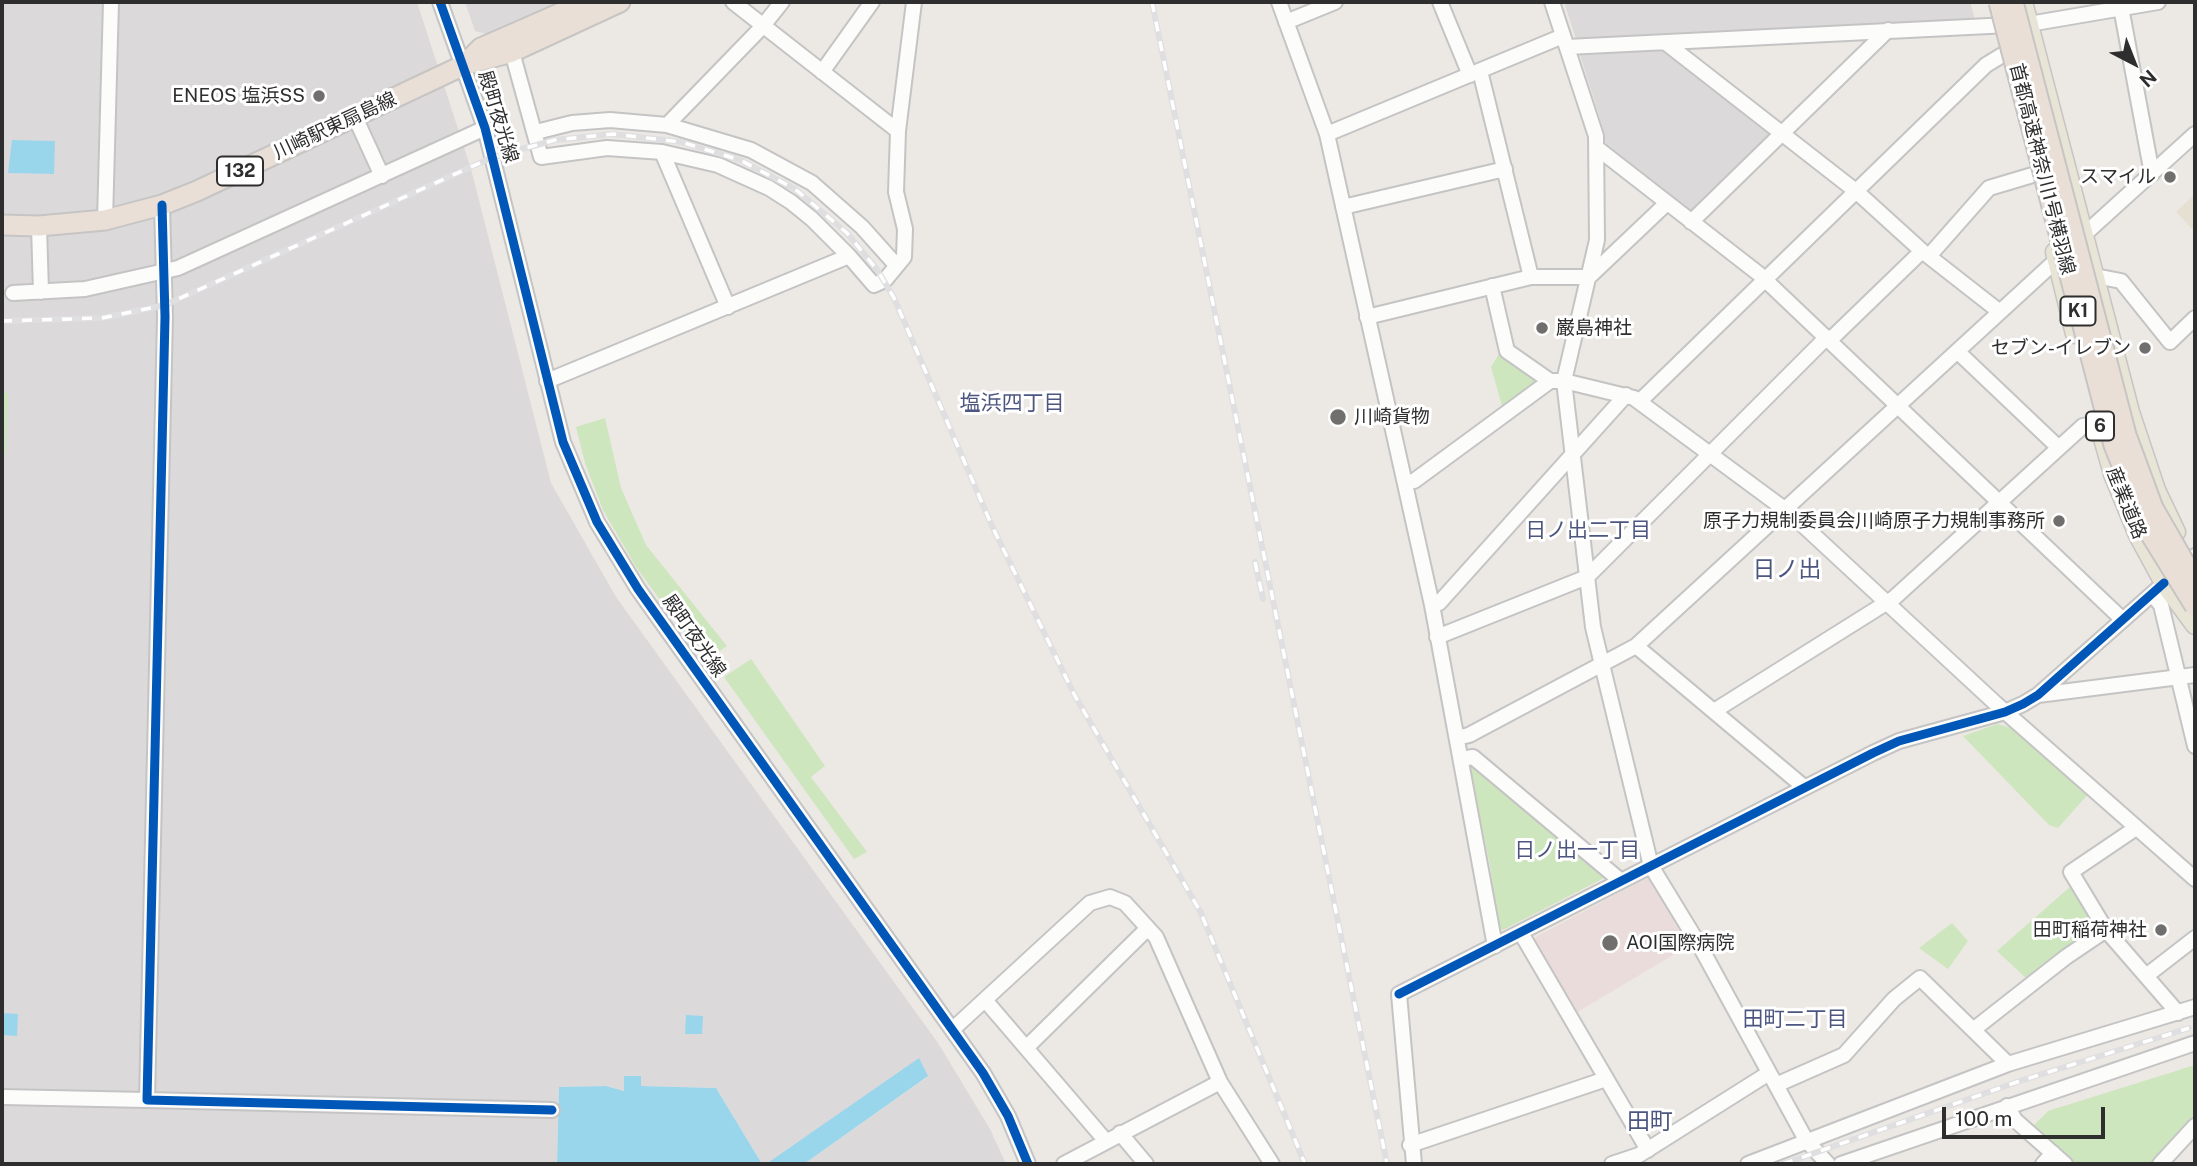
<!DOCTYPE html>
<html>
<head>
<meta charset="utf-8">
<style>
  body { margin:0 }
  #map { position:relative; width:2197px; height:1166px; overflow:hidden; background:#ece8e4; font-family:"Public Sans",sans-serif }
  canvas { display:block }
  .frame { position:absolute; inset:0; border:4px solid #2e2e2e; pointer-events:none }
  .north { position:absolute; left:2099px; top:28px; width:70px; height:70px; -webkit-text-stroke:5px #fff; paint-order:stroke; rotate:138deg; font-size:19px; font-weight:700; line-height:28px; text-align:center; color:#2e2e2e }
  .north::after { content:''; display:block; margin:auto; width:24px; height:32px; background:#2e2e2e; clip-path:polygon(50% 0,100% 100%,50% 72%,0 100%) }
  .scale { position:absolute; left:1942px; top:1107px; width:163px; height:32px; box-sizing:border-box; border:4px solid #2e2e2e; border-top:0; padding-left:9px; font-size:21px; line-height:24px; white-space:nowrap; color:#2e2e2e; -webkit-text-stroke:5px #fff; paint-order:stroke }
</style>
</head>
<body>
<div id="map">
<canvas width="2197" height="1166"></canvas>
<div class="frame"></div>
<div class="north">N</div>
<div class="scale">100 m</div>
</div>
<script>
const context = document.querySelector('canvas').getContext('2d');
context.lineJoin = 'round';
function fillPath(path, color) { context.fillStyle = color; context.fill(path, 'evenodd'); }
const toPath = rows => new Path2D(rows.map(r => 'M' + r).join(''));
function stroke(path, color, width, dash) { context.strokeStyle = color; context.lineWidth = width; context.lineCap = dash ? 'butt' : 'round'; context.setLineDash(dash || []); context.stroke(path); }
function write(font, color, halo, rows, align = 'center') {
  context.font = font + ' "Public Sans","Noto Sans JP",sans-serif'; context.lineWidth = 6; context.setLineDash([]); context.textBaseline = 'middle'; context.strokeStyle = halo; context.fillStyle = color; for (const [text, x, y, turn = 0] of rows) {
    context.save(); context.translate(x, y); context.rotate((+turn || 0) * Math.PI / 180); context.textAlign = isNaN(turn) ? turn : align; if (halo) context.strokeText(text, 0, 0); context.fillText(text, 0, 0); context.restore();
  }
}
fillPath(toPath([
  [2,2,417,2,471,169,551,483,616,597,938,1043,990,1129,1006,1164,804,1164,927,1077,919,1059,766,1164,762,1164,716,1088,641,1086,641,1076,624,1076,625,1091,606,1086,559,1087,557,1164,2,1164],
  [465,2,559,2,486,34,475,31],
  [1564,2,1970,2,1975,20,1577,42],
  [1664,47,1772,132,1772,137,1694,211,1688,210,1606,147,1604,131,1579,52]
]), '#dcd9db');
fillPath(toPath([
  [2195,194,2195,232,2176,212]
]), '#e6e0d3');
fillPath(toPath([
  [1649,877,1688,946,1574,1014,1532,939]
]), '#e9dcdb');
fillPath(toPath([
  [1500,352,1540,378,1542,382,1503,409,1491,367],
  [2,393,8,393,6,454,2,454],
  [605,418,621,488,646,545,727,646,705,661,636,567,603,510,585,463,576,427],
  [751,659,825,766,811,777,867,852,854,859,724,677],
  [1997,724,2015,729,2091,791,2058,828,2049,825,1963,736],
  [1474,762,1606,873,1604,878,1503,930,1497,927,1490,865,1468,764],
  [2071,886,2101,926,2027,979,1997,951],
  [1952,923,1968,941,1948,969,1919,948],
  [2195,1065,2195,1121,2154,1164,2072,1164,2033,1126,2048,1111]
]), '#cee6be');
fillPath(toPath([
  [12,140,55,141,54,174,8,173],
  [2,1013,18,1014,17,1036,2,1035],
  [686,1015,703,1016,702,1034,685,1034],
  [919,1058,928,1076,804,1164,766,1164],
  [624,1076,641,1076,641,1086,716,1088,762,1164,557,1164,559,1087,606,1086,624,1091]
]), '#99d6ec');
const minor = toPath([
  [440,2,485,128,563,442,597,522,638,589,983,1073,1008,1116,1028,1164],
  [733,2,898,131],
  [1279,2,1327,134,1432,605,1495,946],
  [1440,2,1470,75],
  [1552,2,1596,136,1597,240,1564,381,1593,627,1599,652,1651,866,1701,948,1806,1140,1828,1164],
  [2120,2,2152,174],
  [1286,22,1335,2],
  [1666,43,1857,192,1922,251,2000,312],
  [1567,47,2029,24,2158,2],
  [512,52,541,157,607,148,662,152,718,165,769,188,791,202,812,219,849,256],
  [1480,71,1531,277],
  [822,72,872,2],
  [355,117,382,176],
  [667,125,762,27,782,2],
  [536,132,572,123,610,120,667,125,751,150,812,183,862,227,896,265],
  [1327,134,1563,36],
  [1597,148,1759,274,2123,620],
  [662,152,728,307],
  [162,205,165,317,147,1100,552,1110],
  [1343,207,1505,169],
  [105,220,111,2],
  [1691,222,1888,30],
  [39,226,41,292],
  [2077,241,2195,134],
  [1929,256,1989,188,2036,174],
  [2095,276,2121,281,2170,342,2195,318],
  [1492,286,1507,351,1550,381],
  [13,293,85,289,178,268,485,128],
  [1367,317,1531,277,1589,277,1667,203],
  [1830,340,1922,251],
  [1958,352,2059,448],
  [547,381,849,256,874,285,885,280,904,257,905,229,896,192,898,131,914,2],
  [1640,401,1986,65,2004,54],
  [1406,482,1414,481,1550,381,1564,381,1634,398,1791,514,1994,702,2195,879],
  [2152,594,2161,605,2195,746],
  [1432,605,1439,603,1626,395],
  [1437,637,1587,577,1827,337],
  [1636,646,1804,787],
  [2038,695,2195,675],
  [1714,711,1894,598,2083,426,2099,423],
  [1457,738,1469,735,1636,646,2062,255],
  [1461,759,1473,757,1621,881],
  [2136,828,2071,872,2106,930,2178,1013],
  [1521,933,1648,1150],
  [2146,976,2195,938],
  [985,1000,1105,1140],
  [953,1029,1090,903,1110,897,1125,903,1156,937,1220,1082,1272,1164],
  [1973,1030,2066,957,2106,930],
  [1026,1048,1148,928],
  [1776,1085,1844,1055,1894,999,1920,978,2008,1064],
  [2,1097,147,1100],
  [2007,1106,2015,1120,2065,1164],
  [1120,1133,1146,1164],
  [1410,1145,1606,1079],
  [1064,1164,1220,1082],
  [1414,1164,1399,994,1873,753,1899,741,2005,712,2023,704,2038,695,2195,556],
  [1612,1164,1639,1155,1769,1073],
  [1748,1164,2008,1064,2195,1007],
  [1841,1164,2195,1043],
  [2043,1164,2053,1153],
  [2160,1164,2195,1126]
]);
const major = toPath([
  [2023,2,2130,412,2156,490,2176,532],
  [2055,252,2075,334],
  [2102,435,2113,474,2138,535,2164,583,2195,625]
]);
const highway = toPath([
  [464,65,481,48,586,2],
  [2,225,39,226,105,220,162,205,197,191,464,65,512,52,620,2]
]);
stroke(minor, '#c5c4c5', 18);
stroke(major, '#c6c5c4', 21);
stroke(highway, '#c6c5c4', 23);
stroke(minor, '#fcfcfb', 14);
stroke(major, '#e8e4d6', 18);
stroke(highway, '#eadfd6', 19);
const rail = toPath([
  [1152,2,1387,1164],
  [2,321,102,318,165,305,493,157,555,140,613,134,681,142,740,160,795,189,847,233,878,271,894,298,992,526,1075,696,1200,911,1305,1164],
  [1255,562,1263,599],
  [1783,1164,2017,1082,2189,1028]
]);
stroke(rail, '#dfdfe1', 6);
stroke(rail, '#fff', 3.5, [10]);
const highwayBridge = toPath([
  [1999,2,2114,445,2148,530,2195,606],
  [2013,2,2126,435,2153,508,2195,581]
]);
stroke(highwayBridge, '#c6c5c4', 23, []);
stroke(highwayBridge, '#eadfd6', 19);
stroke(toPath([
  [440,2,485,128,563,442,597,522,638,589,983,1073,1008,1116,1028,1164],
  [162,205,165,317,147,1100,552,1110],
  [1399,994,1873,753,1899,741,2005,712,2023,704,2038,695,2164,583]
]), '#0057b8', 9);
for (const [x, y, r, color] of [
  [319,96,7,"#706f6e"],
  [2170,177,7,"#706f6e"],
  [1542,328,7,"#706f6e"],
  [2145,348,7,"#706f6e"],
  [1338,417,9,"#706f6e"],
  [2059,521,7,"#706f6e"],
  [2161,930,7,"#706f6e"],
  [1610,943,9,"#706f6e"]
]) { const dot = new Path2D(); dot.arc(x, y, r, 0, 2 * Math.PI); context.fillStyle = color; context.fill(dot); stroke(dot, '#fff', 2.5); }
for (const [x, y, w] of [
  [240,171,46],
  [2078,311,35],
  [2100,426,28]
]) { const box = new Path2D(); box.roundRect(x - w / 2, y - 14.5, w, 29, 5); context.fillStyle = '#fff'; context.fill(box); stroke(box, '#2e2e2e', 2); }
write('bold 18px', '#2e2e2e', null, [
  ["132",240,171],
  ["K1",2078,311],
  ["6",2100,426]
]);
write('19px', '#2e2e2e', '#fff', [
  ["ENEOS 塩浜SS",305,96],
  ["スマイル",2156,177],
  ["巌島神社",1556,328,"left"],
  ["セブン-イレブン",2131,348],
  ["川崎貨物",1354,417,"left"],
  ["原子力規制委員会川崎原子力規制事務所",2045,521],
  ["田町稲荷神社",2147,930],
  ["AOI国際病院",1626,943,"left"]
], 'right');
write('19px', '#2e2e2e', '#fff', [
  ["殿町夜光線",498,117,73],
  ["川崎駅東扇島線",335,126,-25],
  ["首都高速神奈川1号横羽線",2042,169,76],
  ["産業道路",2126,503,68],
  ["殿町夜光線",694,636,55]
]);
write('21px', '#4d5680', '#fff', [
  ["塩浜四丁目",1012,404],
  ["日ノ出二丁目",1588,531],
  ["日ノ出一丁目",1577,851],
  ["田町二丁目",1795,1020]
]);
write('23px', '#4d5680', '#fff', [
  ["日ノ出",1787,570],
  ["田町",1650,1122]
]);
</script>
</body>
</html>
